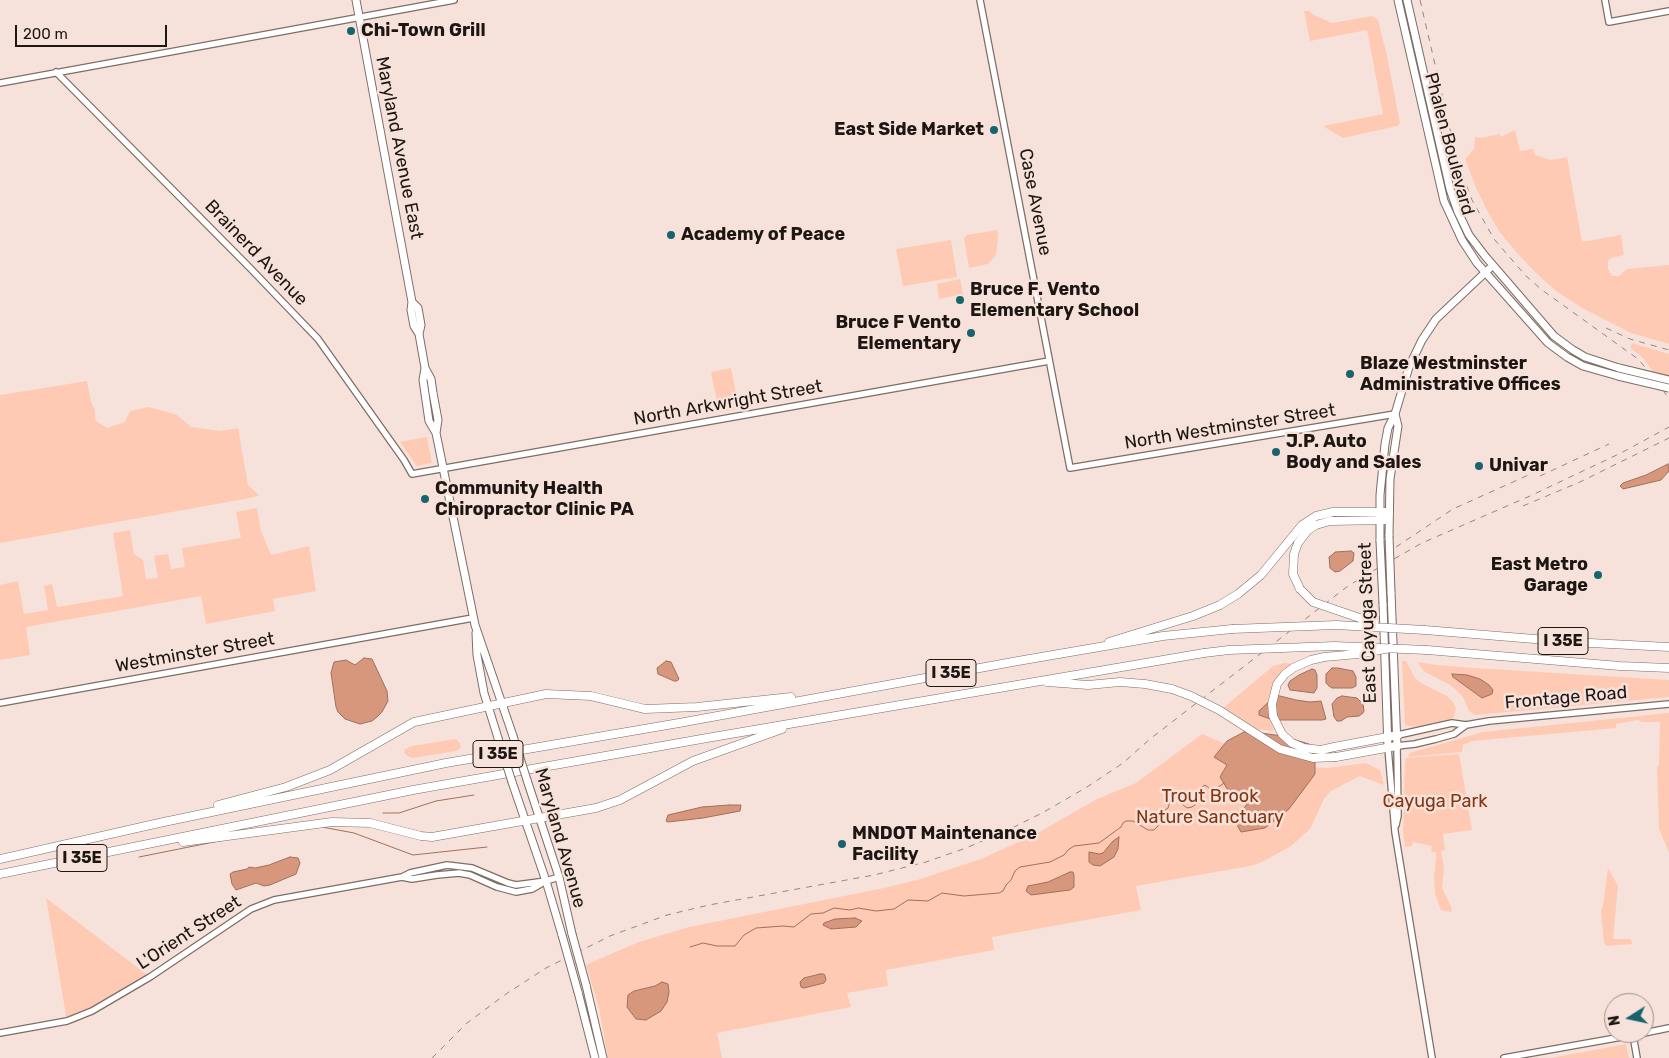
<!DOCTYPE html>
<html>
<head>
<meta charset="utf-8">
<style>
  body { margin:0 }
  #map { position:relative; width:1669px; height:1058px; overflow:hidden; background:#f6e2da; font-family:Rubik,sans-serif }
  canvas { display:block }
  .north { position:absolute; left:1604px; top:993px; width:50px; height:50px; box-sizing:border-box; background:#f6e2da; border:1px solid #9f908a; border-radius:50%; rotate:260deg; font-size:14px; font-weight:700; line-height:20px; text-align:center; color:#1d1613 }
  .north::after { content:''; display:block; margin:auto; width:18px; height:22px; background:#18636f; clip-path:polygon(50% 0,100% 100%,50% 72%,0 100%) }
  .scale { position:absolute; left:15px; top:25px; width:152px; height:22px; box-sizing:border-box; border:2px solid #1d1613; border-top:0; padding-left:6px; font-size:15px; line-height:18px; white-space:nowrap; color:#1d1613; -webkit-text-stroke:4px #f6e2da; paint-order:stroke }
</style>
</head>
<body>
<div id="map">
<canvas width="1669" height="1058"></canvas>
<div class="north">N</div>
<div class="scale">200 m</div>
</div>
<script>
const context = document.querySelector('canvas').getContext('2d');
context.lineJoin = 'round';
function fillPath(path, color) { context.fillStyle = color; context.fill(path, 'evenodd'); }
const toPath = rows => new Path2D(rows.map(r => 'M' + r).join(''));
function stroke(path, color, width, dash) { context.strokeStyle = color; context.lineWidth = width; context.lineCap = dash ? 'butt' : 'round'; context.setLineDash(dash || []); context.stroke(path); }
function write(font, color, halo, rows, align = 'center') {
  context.font = font + ' Rubik,sans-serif'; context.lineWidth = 5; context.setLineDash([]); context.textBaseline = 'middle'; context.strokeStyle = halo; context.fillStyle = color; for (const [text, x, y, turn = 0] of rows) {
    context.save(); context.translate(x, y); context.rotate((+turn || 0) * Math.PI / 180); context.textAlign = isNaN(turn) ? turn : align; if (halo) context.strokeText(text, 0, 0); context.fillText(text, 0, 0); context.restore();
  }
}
fillPath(toPath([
  [1304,11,1309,11,1314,15,1332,23,1372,16,1378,20,1387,56,1400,123,1397,126,1343,138,1323,126,1383,114,1367,30,1310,41],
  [1515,130,1520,151,1533,149,1535,155,1551,160,1567,157,1582,242,1621,235,1624,255,1611,258,1608,261,1608,269,1612,276,1619,276,1627,269,1669,265,1669,344,1631,333,1582,308,1556,291,1535,272,1517,253,1499,231,1489,214,1476,188,1465,159,1474,149,1475,137,1481,138,1500,134,1501,137],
  [997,230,998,237,996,255,988,264,969,268,964,238,967,235],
  [951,240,957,277,903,286,896,249],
  [960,279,963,294,939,299,937,284],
  [1632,343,1669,354,1669,377,1655,374,1642,357,1630,348],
  [731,368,739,409,719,412,711,372],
  [87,381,91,402,95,410,95,420,107,428,125,422,130,411,149,407,177,415,191,427,221,431,238,428,248,485,259,495,250,498,0,543,0,395],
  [427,437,432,463,417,466,400,442],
  [257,508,261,531,271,555,309,546,316,591,273,599,275,611,206,624,201,596,26,627,30,655,0,660,0,585,18,581,24,614,48,610,44,586,52,584,57,607,123,596,113,533,130,530,134,554,143,560,146,579,158,578,154,556,168,554,171,569,185,567,182,548,241,538,236,512],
  [1402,661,1406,661,1415,678,1421,683,1447,696,1453,702,1456,708,1454,717,1450,720,1414,727,1405,725],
  [1417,662,1437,665,1474,668,1669,680,1669,697,1475,715,1469,711,1463,697,1456,690,1450,685,1425,672],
  [1284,663,1296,664,1276,680,1269,696,1267,712,1274,731,1254,729,1223,708,1273,666],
  [1669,713,1669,853,1659,828,1657,768,1659,764,1660,722,1642,722,1638,720,1616,724,1616,728,1472,741,1463,745,1462,752,1408,757,1410,753,1483,732],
  [1202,734,1277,766,1328,768,1366,763,1380,770,1384,785,1360,776,1331,791,1324,799,1310,829,1291,846,1262,862,1250,866,1136,886,1141,910,992,937,994,950,886,970,888,986,847,993,851,1007,717,1033,722,1058,608,1058,599,1008,586,965,597,960,639,942,689,927,884,888,917,880,981,859,1036,834,1097,799,1136,783],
  [456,739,460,743,461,748,456,751,412,758,407,756,404,752,405,749,412,746],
  [1459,754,1472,830,1443,834,1445,850,1441,851,1444,869,1442,888,1452,909,1451,912,1441,910,1435,894,1434,878,1436,857,1436,852,1431,852,1432,846,1413,842,1412,846,1405,847,1403,831,1405,762,1406,758],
  [1608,868,1618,886,1613,939,1631,939,1632,944,1607,946,1604,943,1601,911,1603,906],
  [46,898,150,977,107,1003,67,1021],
  [1626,1044,1629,1058,1551,1058]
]), '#ffcab4');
const water = toPath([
  [1668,464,1669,471,1661,480,1623,489,1620,486,1623,483,1646,475,1668,464],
  [1351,551,1354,553,1353,561,1340,571,1335,572,1330,568,1329,557,1332,555,1335,552,1351,551],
  [364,658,372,659,387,691,388,701,382,712,377,717,372,721,360,724,345,719,338,712,336,707,331,673,334,662,346,660,355,665,364,658],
  [666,661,671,662,679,679,677,681,674,681,658,674,657,668,666,661],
  [1332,668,1338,668,1353,671,1356,677,1356,686,1352,688,1332,688,1329,686,1326,683,1326,674,1332,668],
  [1312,669,1315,670,1317,675,1317,688,1314,693,1290,690,1288,685,1290,681,1299,675,1312,669],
  [1452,674,1467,675,1480,679,1489,685,1493,690,1492,694,1482,698,1453,677,1452,674],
  [1276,695,1296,700,1310,702,1321,701,1326,719,1322,720,1273,720,1259,715,1259,711,1276,695],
  [1342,696,1357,698,1363,704,1364,711,1363,713,1359,716,1347,717,1341,721,1337,721,1334,717,1332,704,1337,698,1342,696],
  [1244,732,1254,732,1282,736,1309,744,1314,747,1315,750,1315,774,1289,809,1265,828,1241,832,1235,821,1247,804,1245,795,1234,800,1220,777,1227,765,1214,757,1227,741,1244,732],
  [729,805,741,805,740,811,703,818,668,822,666,821,668,815,702,807,729,805],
  [1119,837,1118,849,1114,857,1100,866,1093,865,1089,862,1089,852,1099,854,1103,853,1113,841,1119,837],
  [290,857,298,858,300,863,296,874,270,885,264,886,256,883,236,890,232,884,230,874,233,872,247,869,249,867,255,868,269,865,290,857],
  [1070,872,1073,872,1074,875,1074,887,1070,890,1031,895,1026,891,1028,886,1048,882,1070,872],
  [855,918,862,921,856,927,831,929,823,925,824,923,835,919,855,918],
  [820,974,824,974,825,976,826,980,824,983,804,988,801,987,800,982,804,978,820,974],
  [662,982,668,984,669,992,667,1002,661,1011,646,1020,636,1019,627,1007,628,995,634,991,655,986,662,982]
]);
fillPath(water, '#d7977d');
stroke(water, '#9f705d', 1);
stroke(toPath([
  [383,813,399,813,436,801,474,795],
  [322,827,354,833,413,855,487,847],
  [139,857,224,840],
  [690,947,703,943,717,946,735,946,744,935,756,928,783,926,794,927,811,914,823,913,834,908,850,910,858,908,876,911,894,909,908,900,928,901,942,893,964,896,999,893,1003,891,1006,885,1011,880,1015,871,1020,867,1050,862,1064,855,1068,850,1074,846,1099,843,1121,827,1123,823,1126,821,1133,821,1148,830,1154,830,1158,826,1158,815,1168,808,1170,801,1176,799,1187,808,1192,807,1196,804,1200,788,1205,785,1213,791,1224,783]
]), '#9f705d', 1);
const minor = toPath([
  [980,0,1070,468,1395,414],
  [1605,0,1609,22,1669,11],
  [56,72,251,269,318,339,404,460,412,474,1049,361],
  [0,83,454,0],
  [0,703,473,618],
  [1398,735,1452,723,1466,725,1489,721,1669,704],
  [1388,748,1395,832,1432,1058],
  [1396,825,1398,816,1397,746,1415,744,1436,739,1454,734,1466,725],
  [402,877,412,879,437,875,459,873,470,875,497,887,516,892,532,889,544,882],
  [0,1033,67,1021,92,1011,150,977,251,909,274,900,402,877,410,873,447,865,472,868,508,883,516,885,546,881,559,877],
  [1644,1033,1669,1028],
  [1633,1035,1637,1058],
  [1504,1058,1644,1033]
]);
const major = toPath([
  [356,0,412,302,411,310,414,326,419,334],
  [1398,0,1444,201,1462,240,1477,263,1548,343,1567,357,1583,366,1618,376],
  [1407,0,1450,189,1458,212,1469,235,1485,256,1554,336,1573,350,1585,357,1619,368],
  [412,302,418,308,421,325,419,334,425,368,431,379,433,393,438,420,436,433],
  [425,368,423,380,429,421,436,433,475,625,513,736],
  [1389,536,1390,479,1398,426,1395,414],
  [1380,541,1380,495,1385,444,1388,428,1395,414,1409,367,1422,340,1436,319,1489,269],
  [1391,592,1397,746],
  [1383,604,1388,748],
  [476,633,477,655,484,693,498,738],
  [527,780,559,877,572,934],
  [512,782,546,881,562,935],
  [586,985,603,1058],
  [578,992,595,1058]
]);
const highway = toPath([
  [1300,589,1293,574,1294,554,1298,543,1308,530,1316,525,1330,521,1388,520],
  [1425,630,1571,642,1669,647],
  [1109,642,1193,616,1220,605,1238,594,1261,575,1302,525,1316,516,1333,512,1389,512],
  [1427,650,1620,666,1669,668],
  [1047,682,1088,685,1120,682,1145,684,1172,689],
  [1334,747,1398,735],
  [1336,757,1397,746],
  [218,805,286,787,330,770,414,722,546,694,591,696,645,709,697,707,791,697],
  [183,842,332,822,370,823,421,836,432,837,596,808,620,800,693,761,782,729],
  [0,859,159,823,446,763,679,723,1018,661,1163,636,1232,629],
  [0,874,413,790,707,738,1204,653]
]);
stroke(minor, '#7e6d66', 8);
stroke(major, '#7e6d66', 9);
stroke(highway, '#7e6d66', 9);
stroke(minor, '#fff', 5.5);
stroke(major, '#fff', 7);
stroke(highway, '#fff', 8);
stroke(toPath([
  [1420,0,1458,163,1472,200,1494,239,1525,275,1542,290,1638,359,1657,381,1669,399],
  [1606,328,1630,339,1669,350],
  [1540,476,1609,444],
  [1523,506,1580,482,1669,438],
  [1366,567,1453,509,1544,468],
  [432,1058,467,1023,506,994,546,968,610,936,667,915,709,905,874,875,926,862,966,848,1008,830,1044,812,1087,787,1123,763,1150,739,1308,617,1348,586,1371,572,1422,543,1530,496,1621,453,1669,427]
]), '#948680', 1, [6, 6]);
const majorBridge = toPath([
  [1619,368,1669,380],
  [1618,376,1669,388],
  [1389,536,1391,592],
  [1380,541,1383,604],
  [513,736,527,780],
  [498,738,512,782],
  [572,934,586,985],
  [562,935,578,992]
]);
const highwayBridge = toPath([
  [1300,589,1313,602,1374,623],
  [1232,629,1336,625,1425,630],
  [1204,653,1229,650,1335,646,1427,650],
  [1172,689,1191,696,1219,710,1280,749,1313,758,1336,757],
  [1334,747,1321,750,1304,748,1292,743,1282,734,1273,716,1272,704,1277,684,1285,674,1293,668,1311,660,1324,657,1358,654,1391,648]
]);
stroke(majorBridge, '#7e6d66', 9, []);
stroke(highwayBridge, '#7e6d66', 9, []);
stroke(majorBridge, '#fff', 7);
stroke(highwayBridge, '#fff', 8);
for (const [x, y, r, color] of [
  [351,31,5,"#18636f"],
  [994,130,5,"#18636f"],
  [671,235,5,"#18636f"],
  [960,300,5,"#18636f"],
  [971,333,5,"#18636f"],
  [1350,374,5,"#18636f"],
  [1276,452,5,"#18636f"],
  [1479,466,5,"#18636f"],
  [425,499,5,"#18636f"],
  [1598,575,5,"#18636f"],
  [842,844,5,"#18636f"]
]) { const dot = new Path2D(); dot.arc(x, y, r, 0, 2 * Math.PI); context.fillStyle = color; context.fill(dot); stroke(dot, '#f6e2da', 2); }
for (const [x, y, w] of [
  [1563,641,50],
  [951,673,50],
  [498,754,50],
  [82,858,50]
]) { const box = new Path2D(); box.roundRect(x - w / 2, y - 13.5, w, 27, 4); context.fillStyle = '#f6e2da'; context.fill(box); stroke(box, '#1d1613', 1); }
write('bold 16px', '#1d1613', null, [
  ["I 35E",1563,641],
  ["I 35E",951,673],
  ["I 35E",498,754],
  ["I 35E",82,858]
]);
write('bold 18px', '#1d1613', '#f6e2da', [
  ["Chi-Town Grill",361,31],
  ["East Side Market",984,130,"right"],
  ["Academy of Peace",681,235],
  ["Bruce F. Vento",970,290],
  ["Elementary School",970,311],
  ["Bruce F Vento",961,323,"right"],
  ["Elementary",961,344,"right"],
  ["Blaze Westminster",1360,364],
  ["Administrative Offices",1360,385],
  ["J.P. Auto",1286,442],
  ["Body and Sales",1286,463],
  ["Univar",1489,466],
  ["Community Health",435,489],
  ["Chiropractor Clinic PA",435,510],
  ["East Metro",1588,565,"right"],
  ["Garage",1588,586,"right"],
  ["MNDOT Maintenance",852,834],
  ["Facility",852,855]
], 'left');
write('18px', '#1d1613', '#f6e2da', [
  ["Phalen Boulevard",1449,144,75],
  ["Maryland Avenue East",399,148,79],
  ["Case Avenue",1035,202,79],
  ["Brainerd Avenue",256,253,46],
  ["North Arkwright Street",728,403,-10],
  ["North Westminster Street",1230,427,-9],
  ["East Cayuga Street",1368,623,-92],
  ["Westminster Street",195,653,-10],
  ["Frontage Road",1566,698,-5],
  ["Maryland Avenue",560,838,74],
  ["L'Orient Street",189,933,-33]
]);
write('18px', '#833710', '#f6e2da', [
  ["Trout Brook",1210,797],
  ["Nature Sanctuary",1210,818],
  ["Cayuga Park",1435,802]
]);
</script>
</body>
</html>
